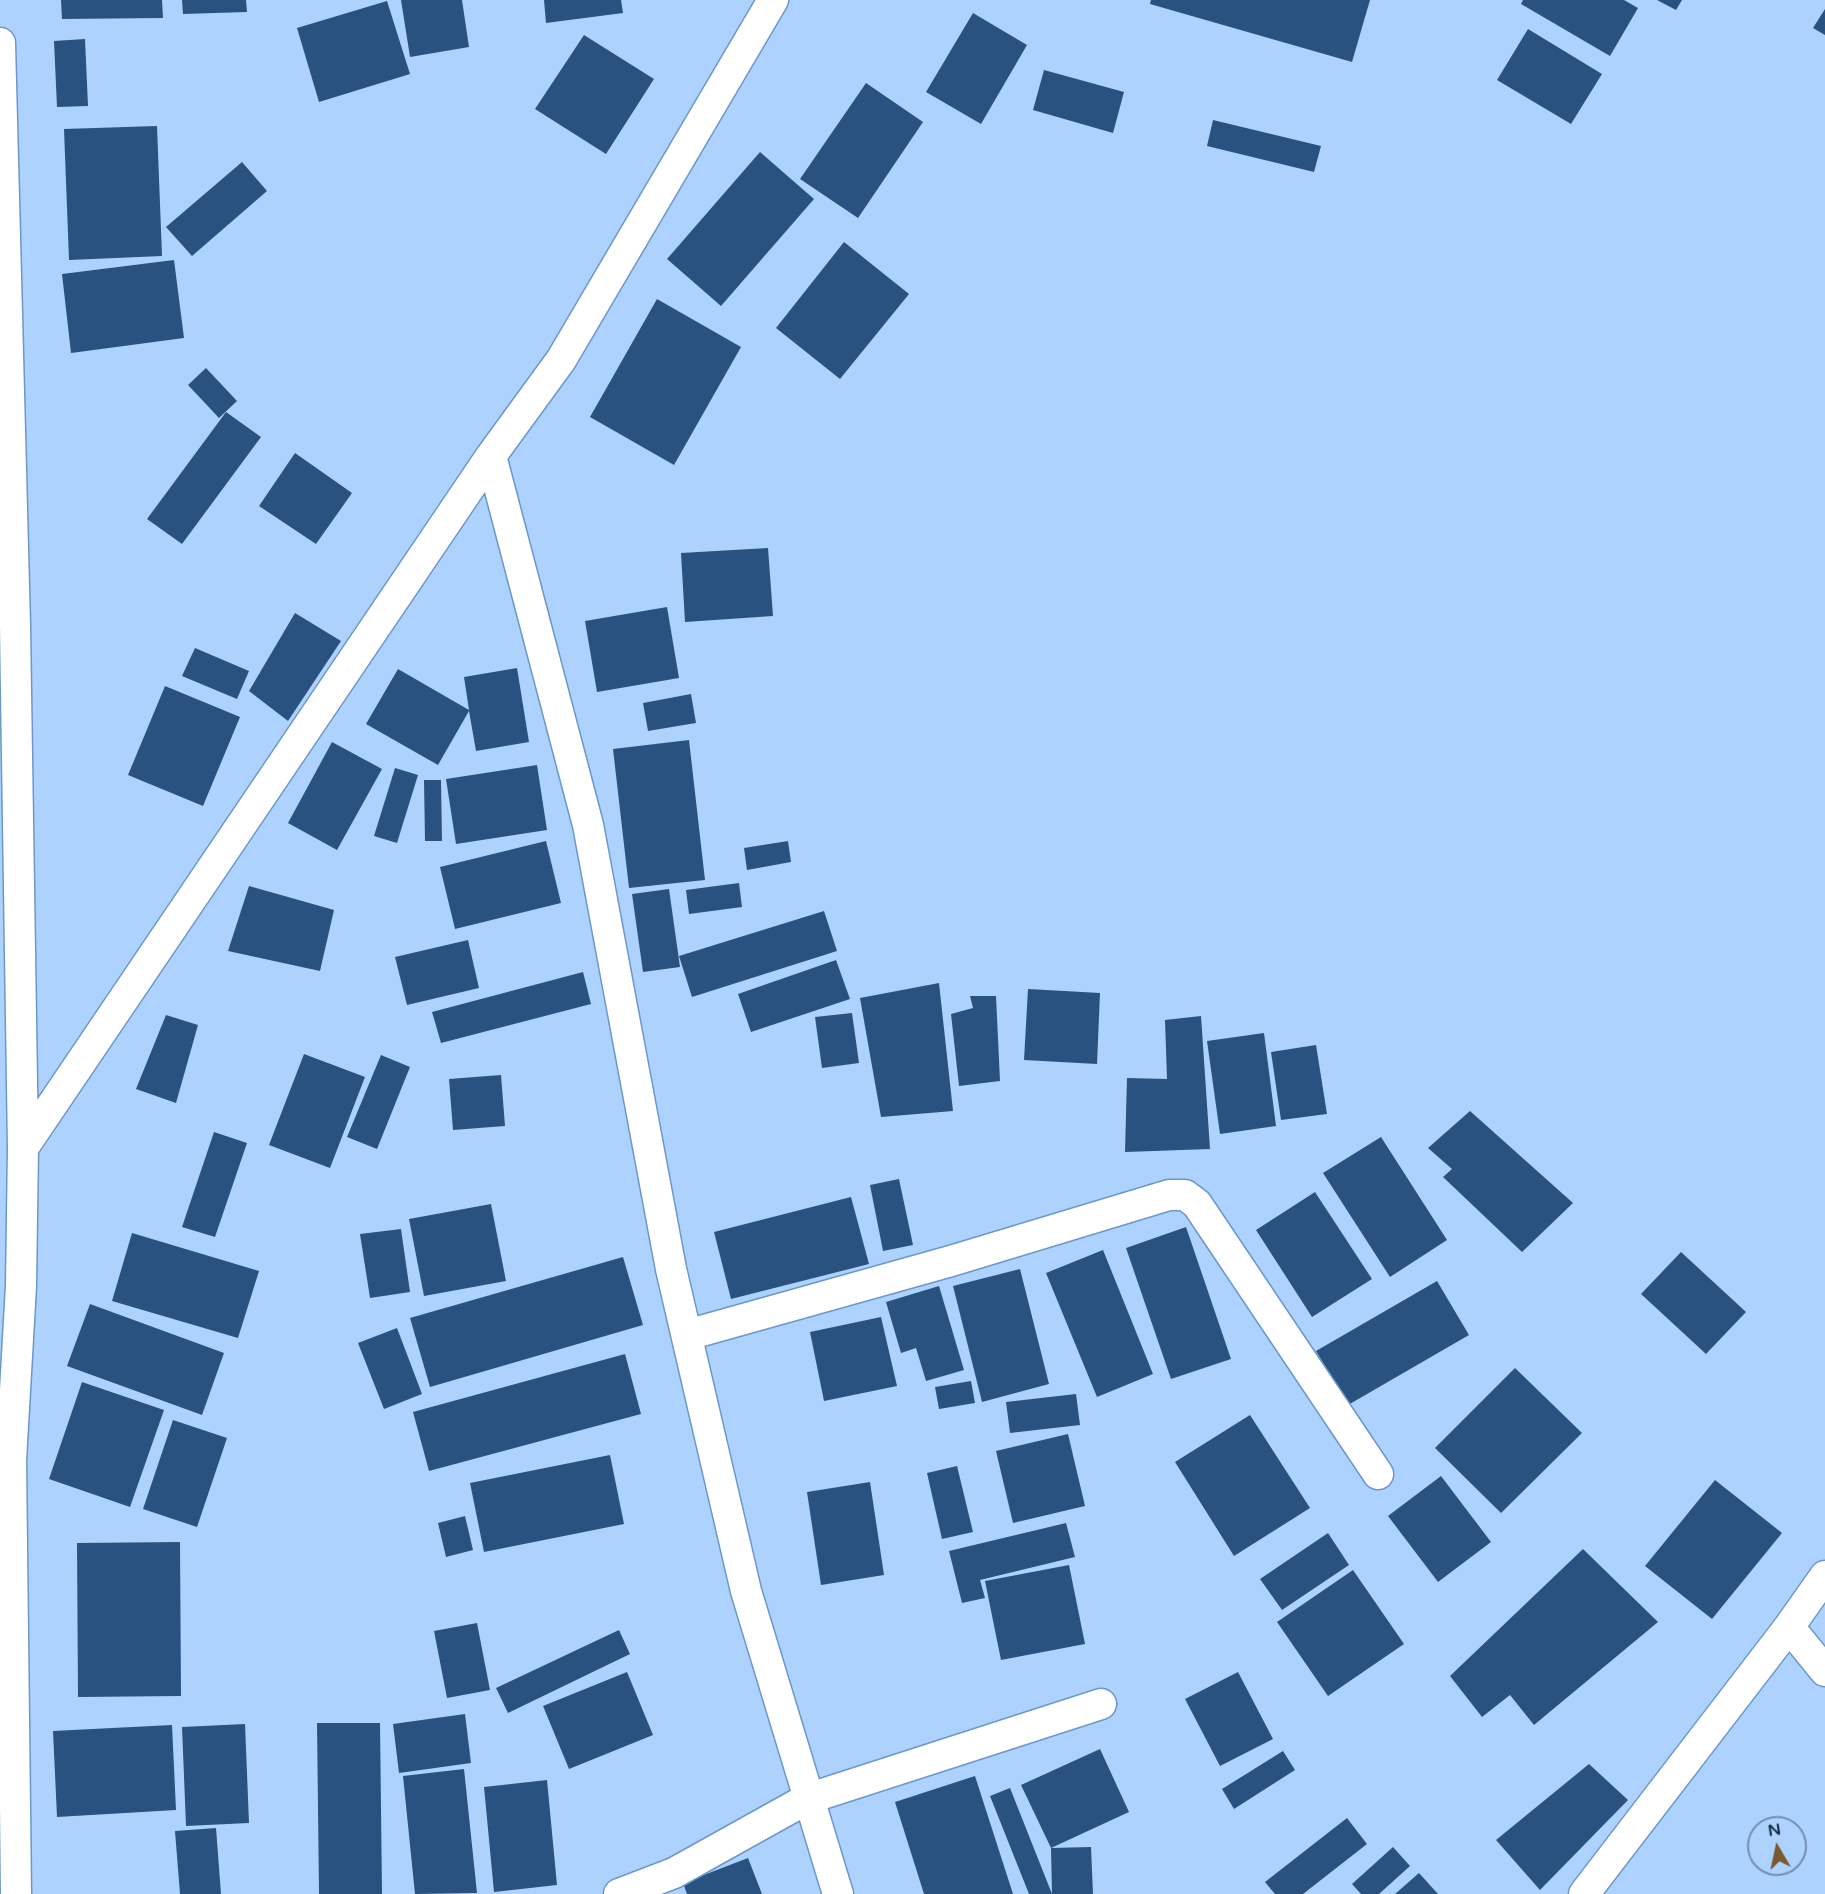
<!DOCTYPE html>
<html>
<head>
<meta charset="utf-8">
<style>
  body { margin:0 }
  #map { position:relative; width:1825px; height:1894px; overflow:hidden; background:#aed2fe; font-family:"Varela Round",sans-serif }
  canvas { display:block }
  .north { position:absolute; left:1747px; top:1816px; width:60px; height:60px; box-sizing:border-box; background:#aed2fe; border:2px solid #728eb1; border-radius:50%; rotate:351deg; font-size:16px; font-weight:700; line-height:24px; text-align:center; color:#18293e }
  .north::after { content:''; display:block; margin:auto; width:21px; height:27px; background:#795a2f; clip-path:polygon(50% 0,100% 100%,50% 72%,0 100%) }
</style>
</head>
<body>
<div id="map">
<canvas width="1825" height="1894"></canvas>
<div class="north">N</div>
</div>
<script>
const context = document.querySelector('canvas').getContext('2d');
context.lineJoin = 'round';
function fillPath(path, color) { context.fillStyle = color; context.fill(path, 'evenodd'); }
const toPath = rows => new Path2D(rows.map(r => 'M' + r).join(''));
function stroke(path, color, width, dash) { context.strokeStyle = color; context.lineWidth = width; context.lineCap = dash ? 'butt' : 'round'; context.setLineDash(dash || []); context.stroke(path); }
fillPath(toPath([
  [61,0,162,0,163,18,62,19],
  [182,0,246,0,247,12,183,14],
  [401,0,462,0,469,47,410,57],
  [544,0,621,0,623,13,546,23],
  [1151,0,1370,0,1352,62,1150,4],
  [1523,0,1624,0,1638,8,1610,56,1521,4],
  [1657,0,1682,0,1676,10],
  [387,1,410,74,319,102,297,28],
  [1825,9,1825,35,1813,28],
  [973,13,1027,45,981,124,926,92],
  [1528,29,1602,74,1571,124,1497,80],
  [584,35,654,79,606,154,535,109],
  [85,39,88,106,57,107,54,41],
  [1044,70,1124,92,1113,133,1033,110],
  [866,83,923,122,858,218,800,179],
  [1213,120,1321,146,1314,172,1207,146],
  [157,126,162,256,69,260,64,129],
  [760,152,814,199,721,306,667,259],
  [242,162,267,191,192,256,166,227],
  [844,242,909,294,840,379,776,328],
  [174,260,184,338,71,353,62,274],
  [657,299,741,347,674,465,590,417],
  [206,368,237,401,219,418,188,385],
  [226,412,261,437,182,544,147,519],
  [295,453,352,493,316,544,259,506],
  [768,548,773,616,685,622,681,553],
  [667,607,679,678,597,692,585,621],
  [295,613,341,641,288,721,249,691],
  [195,648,249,671,237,699,182,676],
  [517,668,529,742,476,751,469,711,438,765,366,724,398,669,469,710,464,677],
  [165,686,240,717,203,806,128,775],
  [691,694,696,723,648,731,643,703],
  [689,740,705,880,629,888,613,749],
  [332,742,382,769,337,850,288,823],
  [537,765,547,830,456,844,446,779],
  [395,768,418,775,397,843,374,836],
  [424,780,441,780,442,841,425,841],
  [546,841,561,903,455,929,440,867],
  [788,841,791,862,747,870,744,848],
  [739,883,742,907,689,914,686,890],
  [249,886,334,910,320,971,228,951],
  [669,889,680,967,643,972,632,894],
  [824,911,837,951,692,997,679,956],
  [468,940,479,988,407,1005,395,957],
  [836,960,850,999,751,1032,738,994],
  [583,972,591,1004,441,1043,432,1012],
  [939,983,953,1111,881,1117,860,998],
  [1028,989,1100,993,1097,1064,1024,1060],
  [970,996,996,996,1000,1081,959,1086,951,1014,973,1008],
  [852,1013,859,1063,822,1068,815,1017],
  [166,1015,198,1025,176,1103,136,1089],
  [1201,1016,1210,1149,1125,1152,1127,1078,1167,1079,1165,1020],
  [1264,1033,1276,1126,1220,1134,1207,1041],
  [1316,1045,1327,1114,1281,1120,1271,1052],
  [304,1054,365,1077,330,1168,269,1145],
  [381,1055,410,1067,377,1149,347,1137],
  [501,1075,505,1126,453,1130,449,1079],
  [1470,1111,1573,1203,1522,1252,1443,1177,1452,1169,1428,1148],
  [214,1132,247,1143,215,1237,182,1227],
  [1381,1137,1447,1240,1390,1277,1323,1173],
  [899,1179,913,1245,883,1251,870,1185],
  [1315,1192,1372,1279,1312,1317,1256,1230],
  [851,1197,869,1264,731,1299,714,1232],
  [491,1204,506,1281,424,1296,409,1219],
  [1186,1227,1231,1359,1171,1379,1126,1248],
  [401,1229,410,1292,370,1298,360,1234],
  [132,1233,259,1271,238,1338,112,1301],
  [1103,1250,1153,1374,1097,1397,1046,1273],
  [1681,1252,1746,1312,1706,1354,1641,1294],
  [623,1257,643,1325,430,1387,410,1318],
  [1020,1269,1049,1384,982,1402,953,1286],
  [1437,1281,1469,1335,1348,1405,1316,1351],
  [939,1286,964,1370,926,1381,916,1348,901,1353,886,1302],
  [90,1304,224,1353,202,1415,67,1366],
  [881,1317,897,1386,824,1401,810,1332],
  [397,1328,422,1394,384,1409,358,1343],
  [625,1354,641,1414,429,1471,413,1412],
  [1515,1368,1582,1433,1501,1513,1435,1448],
  [971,1381,975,1403,939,1409,935,1387],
  [82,1382,164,1410,130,1507,49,1479],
  [1076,1394,1080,1425,1010,1433,1006,1402],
  [1250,1415,1310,1508,1234,1556,1175,1462],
  [173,1420,227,1438,197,1527,143,1509],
  [1068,1434,1085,1506,1013,1523,996,1451],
  [610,1455,624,1524,484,1552,470,1483],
  [957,1466,973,1532,942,1539,927,1473],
  [1441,1476,1491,1542,1438,1582,1388,1516],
  [1715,1480,1782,1533,1712,1619,1645,1566],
  [870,1482,884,1575,821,1585,807,1492],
  [465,1516,473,1550,446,1557,438,1523],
  [1066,1523,1075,1557,980,1580,985,1598,962,1603,949,1551],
  [1328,1533,1349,1565,1282,1610,1260,1579],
  [180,1542,181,1696,78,1697,77,1543],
  [1583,1549,1658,1622,1534,1725,1510,1695,1482,1717,1450,1676],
  [1069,1565,1085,1644,1001,1660,985,1581],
  [1353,1570,1404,1644,1328,1696,1277,1622],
  [477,1623,490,1690,447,1698,434,1631],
  [619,1630,630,1654,508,1713,496,1688],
  [627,1672,653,1735,569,1769,543,1706],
  [1238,1672,1273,1739,1220,1766,1185,1699],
  [465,1714,471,1763,399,1773,393,1724],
  [317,1723,380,1723,382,1894,319,1894],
  [245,1724,249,1823,186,1826,182,1727],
  [172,1725,176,1810,57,1817,53,1731],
  [1100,1749,1129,1812,1051,1848,1021,1785],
  [1283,1751,1295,1770,1234,1809,1222,1789],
  [1589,1764,1628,1800,1540,1890,1496,1840],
  [464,1769,477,1893,415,1894,403,1776],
  [975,1776,1013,1894,924,1894,895,1802],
  [547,1780,557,1885,494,1892,484,1787],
  [1010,1788,1052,1894,1029,1894,990,1796],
  [1347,1818,1367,1844,1303,1894,1275,1894,1265,1882],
  [216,1828,221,1894,180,1894,175,1831],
  [1091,1847,1093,1894,1052,1894,1051,1848],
  [1393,1847,1410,1866,1379,1894,1361,1894,1352,1884],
  [748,1858,762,1894,687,1894,683,1883],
  [1419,1873,1438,1894,1395,1894]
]), '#295280');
const street = toPath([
  [0,43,15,625,23,1148,21,1286,11,1460,16,1894],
  [491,456,588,825,671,1269,746,1591,838,1894],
  [23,1148,491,456,561,360,773,0],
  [687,1335,951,1261,1169,1195,1185,1195,1197,1204,1378,1474],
  [1789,1627,1825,1671],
  [619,1894,674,1873,807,1799,1101,1704],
  [1584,1894,1789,1627,1825,1576]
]);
stroke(street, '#6c97ca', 33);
stroke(street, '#fff', 30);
</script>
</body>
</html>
